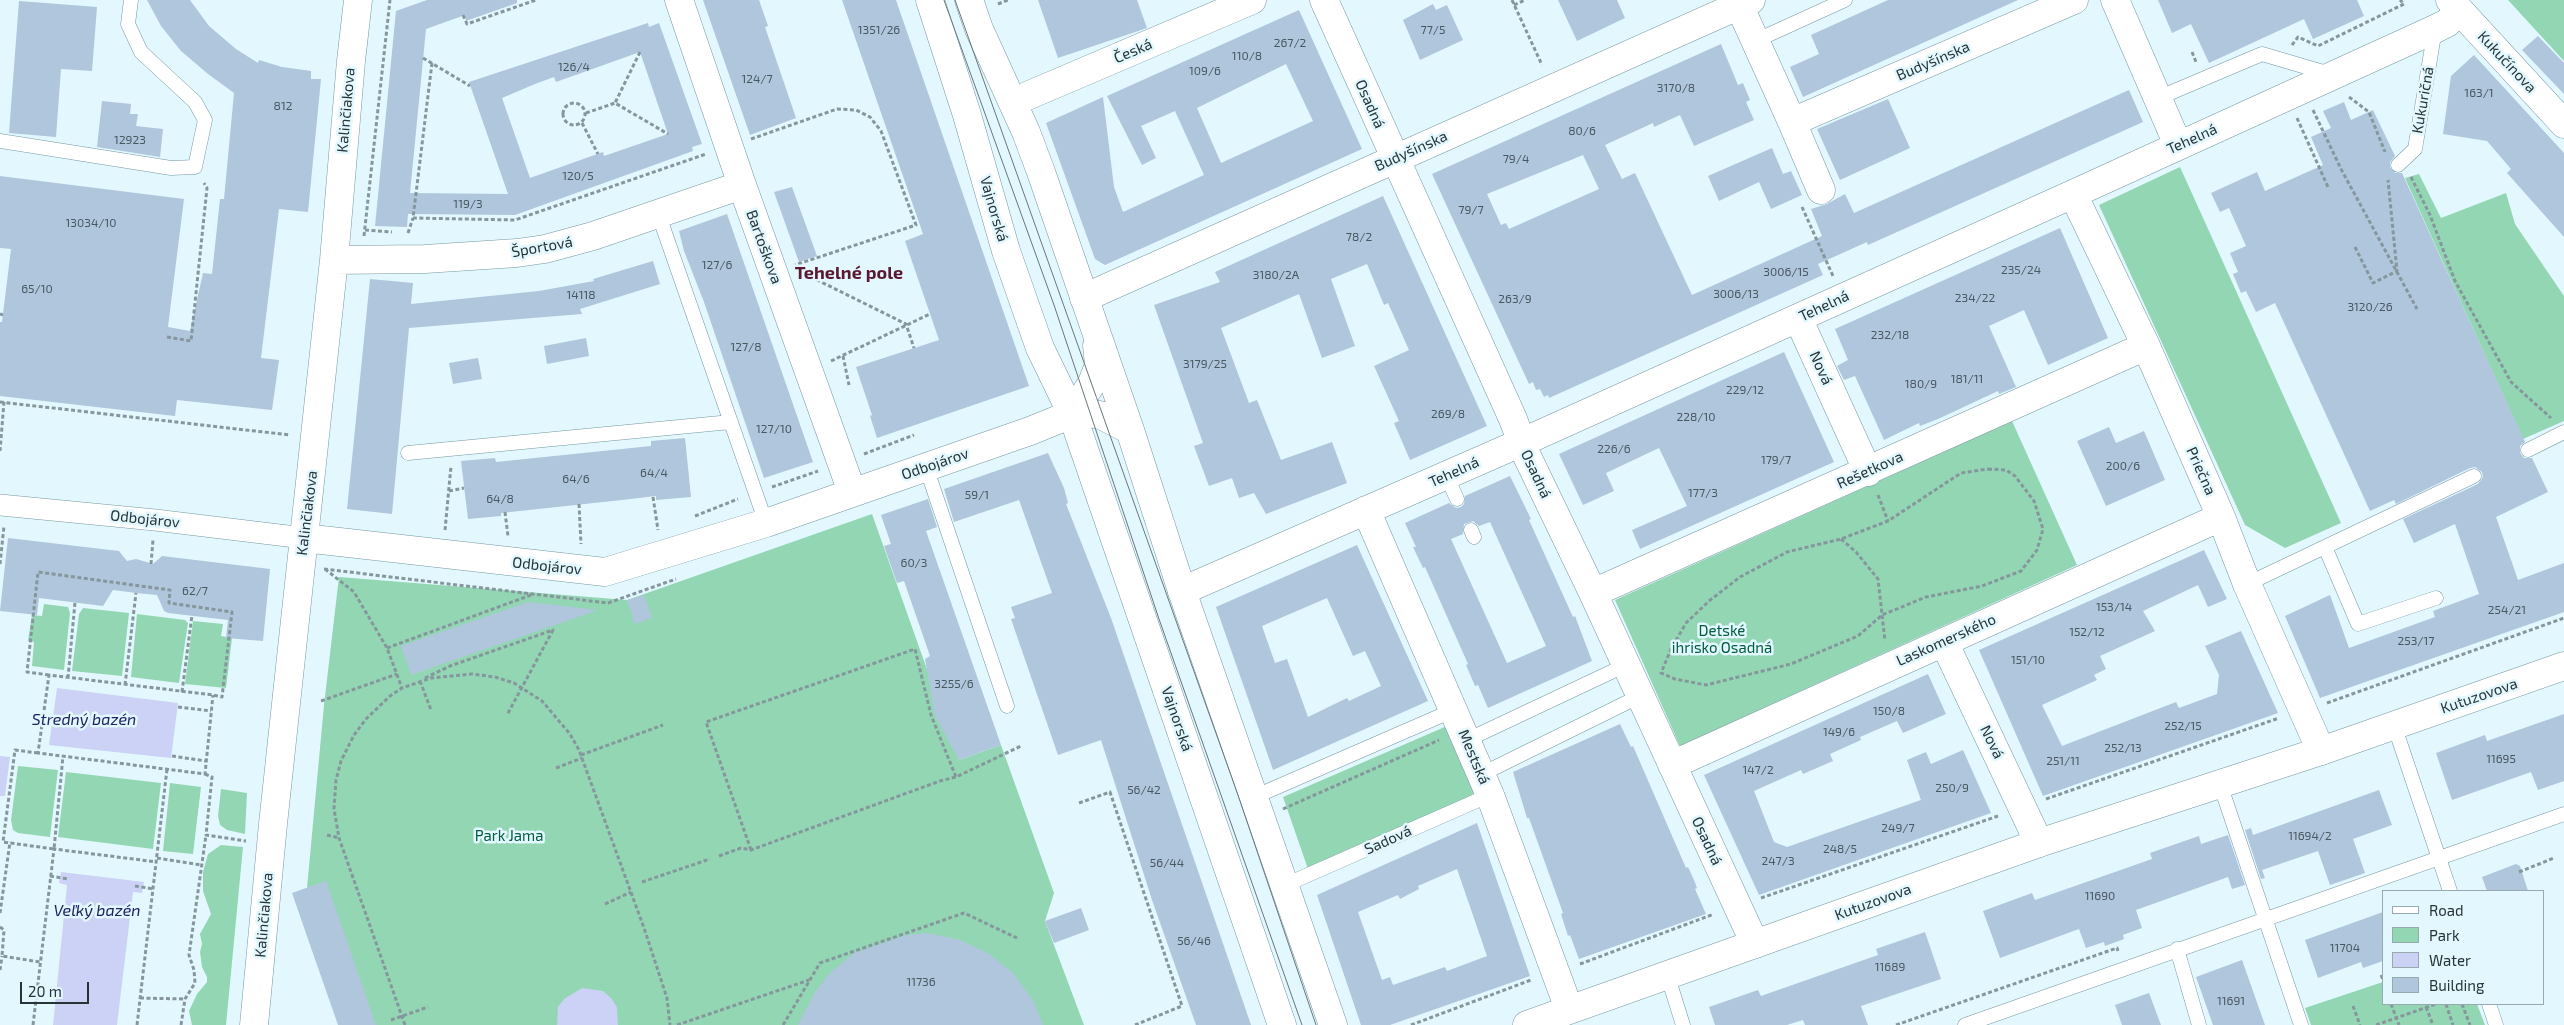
<!DOCTYPE html>
<html>
<head>
<meta charset="utf-8">
<style>
  body { margin:0 }
  #map { position:relative; width:2564px; height:1025px; overflow:hidden; background:#e2f8fe; font-family:"Exo 2",sans-serif }
  canvas { display:block }
  .legend { position:absolute; left:2382px; top:890px; width:162px; height:115px; box-sizing:border-box; background:#e2f8fe; border:1px solid #97aaaf; margin:0; padding:6px 9px; list-style:none; font-size:15px; color:#263438 }
  .legend li { display:flex; align-items:center; gap:10px; height:25px }
  .legend b { width:25px; border:1px solid #97aaaf }
  .scale { position:absolute; left:20px; top:982px; width:69px; height:22px; box-sizing:border-box; border:2px solid #263438; border-top:0; padding-left:6px; font-size:15px; line-height:18px; white-space:nowrap; color:#263438; -webkit-text-stroke:4px #e2f8fe; paint-order:stroke }
</style>
</head>
<body>
<div id="map">
<canvas width="2564" height="1025"></canvas>
<ul class="legend">
<li><b style="height:6px;background:#fff"></b>Road</li>
<li><b style="height:14px;background:#93d6b3"></b>Park</li>
<li><b style="height:14px;background:#cbd2f6"></b>Water</li>
<li><b style="height:14px;background:#afc6dc"></b>Building</li>
</ul>
<div class="scale">20 m</div>
</div>
<script>
const context = document.querySelector('canvas').getContext('2d');
context.lineJoin = 'round';
function fillPath(path, color) { context.fillStyle = color; context.fill(path, 'evenodd'); }
const toPath = rows => new Path2D(rows.map(r => 'M' + r).join(''));
function stroke(path, color, width, dash) { context.strokeStyle = color; context.lineWidth = width; context.lineCap = dash ? 'butt' : 'round'; context.setLineDash(dash || []); context.stroke(path); }
function write(font, color, halo, rows, align = 'center') {
  context.font = font + ' "Exo 2",sans-serif'; context.lineWidth = 5; context.setLineDash([]); context.textBaseline = 'middle'; context.strokeStyle = halo; context.fillStyle = color; for (const [text, x, y, turn = 0] of rows) {
    context.save(); context.translate(x, y); context.rotate((+turn || 0) * Math.PI / 180); context.textAlign = isNaN(turn) ? turn : align; if (halo) context.strokeText(text, 0, 0); context.fillText(text, 0, 0); context.restore();
  }
}
fillPath(toPath([
  [2508,0,2564,0,2564,61],
  [2180,167,2341,523,2285,548,2245,525,2099,205],
  [2419,174,2441,218,2506,193,2515,224,2564,296,2564,421,2523,439,2405,178],
  [2012,421,2077,565,1680,746,1615,600],
  [872,514,959,760,1001,745,1054,893,1045,921,1084,1025,372,1025,325,882,307,888,324,705,339,577,627,600],
  [44,604,68,607,70,613,64,670,32,666,34,642,28,641,32,615,42,616],
  [83,608,129,613,122,676,72,671,79,614],
  [137,614,185,620,188,623,179,683,131,677],
  [193,621,223,624,221,636,232,638,226,688,185,684],
  [1447,726,1476,790,1471,796,1308,869,1283,797],
  [18,766,58,770,50,837,18,833,13,830,11,820],
  [66,772,161,783,153,849,58,837],
  [170,783,201,787,193,854,163,851],
  [221,789,247,793,245,834,227,830,220,825,218,816],
  [221,845,243,847,226,1025,192,1025,189,1011,197,994,207,982,207,977,202,967,200,952,202,944,200,934,211,914,203,891,203,872,208,854],
  [2383,982,2383,1004,2477,1004,2485,1025,2311,1025,2305,1008]
]), '#93d6b3');
fillPath(toPath([
  [57,688,178,703,171,758,49,745],
  [0,756,10,757,5,796,0,796],
  [61,872,144,882,142,893,133,892,117,1025,53,1025,67,885,59,883],
  [582,988,603,991,611,998,617,1007,618,1025,557,1025,558,1007,564,999]
]), '#cbd2f6');
fillPath(toPath([
  [147,0,190,0,209,26,236,49,258,63,259,60,282,67,311,71,311,79,321,79,308,212,279,209,261,358,279,360,272,410,177,400,175,416,0,396,0,322,2,322,11,249,0,248,0,176,184,199,168,327,190,331,203,273,212,274,220,199,224,199,234,93,208,74,181,51,161,26],
  [427,0,517,0,517,3,466,21,465,15,426,29,410,193,508,194,469,82,648,23,649,27,659,23,702,144,692,147,693,151,515,215,408,214,407,227,375,226,396,11],
  [640,52,668,134,604,156,603,152,530,178,502,98,535,84,554,77,556,82],
  [703,0,759,0,768,26,765,27,796,118,750,135],
  [842,0,896,0,1029,386,877,438,870,416,872,415,856,367,939,340,905,241,923,234],
  [1038,0,1137,0,1147,28,1058,58],
  [1558,0,1617,0,1625,18,1577,41],
  [1888,0,2018,0,1803,97,1790,67,1819,54,1811,35],
  [2158,0,2357,0,2364,16,2313,39,2304,19,2209,63,2191,24,2172,33],
  [19,1,97,7,92,71,61,69,56,137,9,133],
  [1433,4,1436,10,1447,5,1463,40,1420,60,1403,20],
  [1299,10,1362,149,1105,265,1095,259,1046,123,1103,97,1114,187,1123,212,1204,175,1175,111,1141,126,1156,158,1142,165,1107,96],
  [1286,64,1313,121,1221,163,1197,108],
  [2538,36,2564,63,2564,94,2522,50],
  [1721,44,1738,85,1743,83,1750,100,1746,102,1754,120,1694,146,1680,115,1654,127,1653,123,1605,145,1622,179,1635,173,1692,295,1822,236,1811,209,1827,204,1845,194,1854,213,2129,90,2143,122,1868,245,1867,242,1818,264,1823,275,1549,398,1548,395,1544,397,1540,389,1536,390,1533,382,1529,384,1432,174],
  [1583,155,1599,189,1509,229,1506,223,1501,225,1487,194],
  [2474,55,2564,153,2564,237,2507,173,2511,169,2487,141,2443,134,2451,76],
  [1888,99,1910,148,1840,180,1817,129],
  [102,101,131,104,130,114,138,114,136,126,163,129,160,157,97,147],
  [2344,102,2351,120,2373,110,2395,156,2390,162,2390,167,2395,173,2402,173,2525,442,2520,446,2520,453,2524,458,2532,458,2548,492,2496,517,2518,580,2564,563,2564,612,2320,698,2285,616,2330,595,2349,648,2435,617,2433,611,2479,594,2455,524,2414,543,2403,519,2478,484,2483,477,2482,472,2475,467,2470,468,2396,504,2394,500,2370,511,2275,303,2256,312,2246,291,2241,293,2233,274,2238,272,2230,253,2246,246,2229,208,2220,212,2211,193,2257,172,2265,191,2323,165,2311,137,2331,128,2323,111],
  [1772,148,1783,174,1791,171,1802,195,1771,209,1759,182,1719,201,1708,176],
  [792,187,817,256,799,262,774,192],
  [1383,196,1487,426,1410,460,1394,423,1399,421,1374,366,1409,350,1388,303,1384,305,1367,264,1331,279,1355,346,1322,358,1299,294,1221,328,1249,403,1257,400,1281,460,1332,442,1347,483,1266,514,1254,493,1239,498,1232,478,1209,486,1194,446,1203,443,1154,305,1220,282,1215,272],
  [727,214,813,462,764,478,704,302,684,251,679,231],
  [2060,228,2108,338,2048,365,2024,310,1989,326,2016,387,1999,394,1998,391,1938,419,1920,426,1919,423,1884,440,1855,376,1844,380,1837,366,1848,360,1835,329],
  [653,261,660,284,580,309,582,314,409,328,392,514,347,509,370,279,413,283,411,304,539,291,594,281,593,279],
  [586,338,589,356,547,364,544,346],
  [1784,352,1834,462,1640,549,1632,530,1687,506,1659,448,1606,473,1614,491,1583,505,1559,454],
  [478,358,482,379,453,384,449,363],
  [2109,427,2116,443,2144,431,2165,480,2106,506,2077,441],
  [685,438,691,497,656,500,656,496,622,500,501,513,501,516,468,519,461,461,495,458,496,462,651,446,651,441],
  [1048,453,1064,488,1068,503,1066,504,1111,618,1251,1025,1196,1025,1152,900,1101,740,1058,755,1011,619,1015,618,1011,607,1052,593,1019,500,954,522,944,489],
  [1510,476,1531,519,1529,520,1573,617,1575,616,1592,661,1488,708,1478,685,1475,686,1466,665,1468,664,1425,567,1423,568,1413,547,1416,547,1405,523,1449,503,1456,508,1461,507,1464,504,1465,496],
  [1473,521,1479,526,1490,522,1546,646,1507,663,1451,539,1463,534,1464,524],
  [928,499,937,527,926,531,1001,745,959,760,935,716,925,659,930,656,904,581,897,583,884,546,891,544,881,515],
  [8,538,119,551,127,561,136,559,153,564,162,556,270,569,263,641,226,638,228,620,168,613,164,611,157,595,136,593,113,590,103,606,39,598,37,615,0,611],
  [1357,545,1428,701,1273,770,1216,607],
  [1327,598,1353,656,1365,651,1381,686,1349,701,1347,698,1308,717,1287,659,1275,663,1262,626],
  [2204,550,2227,599,2208,607,2198,585,2143,611,2155,631,2100,656,2106,669,2094,675,2097,680,2042,705,2062,746,2176,702,2179,708,2217,694,2219,675,2205,646,2241,631,2278,713,2043,796,1979,650],
  [644,595,652,618,635,624,627,600],
  [528,602,598,610,411,675,401,646],
  [1928,674,1946,714,1903,733,1897,721,1860,737,1861,740,1830,754,1833,761,1803,774,1801,770,1754,791,1774,842,1787,847,1921,800,1907,760,1926,752,1931,764,1963,750,1991,813,1759,895,1704,775],
  [2564,714,2564,781,2538,790,2531,772,2452,800,2436,753,2485,735,2487,741],
  [1620,724,1631,747,1633,746,1686,868,1688,867,1694,880,1697,888,1695,889,1706,914,1579,959,1570,935,1568,936,1561,914,1563,913,1529,818,1527,818,1513,772],
  [2379,790,2392,825,2353,839,2365,873,2330,885,2318,851,2262,870,2265,878,2261,879,2245,830,2251,828,2253,835],
  [1477,823,1530,976,1390,1025,1361,1025,1317,895],
  [1457,869,1487,956,1447,971,1445,967,1393,985,1390,977,1382,980,1358,912,1398,895,1400,899,1419,889,1418,886],
  [2228,835,2245,885,2232,889,2228,877,2136,910,2142,928,2123,935,2124,939,2105,946,2104,942,2086,948,2079,929,2000,958,1983,911,2032,893,2035,900,2152,859,2150,853,2199,836,2201,844],
  [2516,864,2520,866,2528,891,2487,891,2482,877],
  [326,881,376,1025,338,1025,309,942,292,893],
  [1081,908,1089,930,1054,943,1045,921],
  [2383,912,2383,961,2363,968,2361,962,2318,978,2305,940],
  [1925,932,1941,979,1861,1006,1868,1025,1805,1025,1803,1020,1787,1025,1715,1025,1709,1007,1758,990,1761,996,1878,955,1876,949],
  [928,933,960,940,988,953,1013,973,1033,1000,1043,1025,798,1025,815,992,830,973,854,953,906,935],
  [2242,960,2265,1025,2213,1025,2196,977],
  [2149,993,2161,1025,2122,1025,2115,1005]
]), '#afc6dc');
const service = toPath([
  [1755,41,1845,0],
  [2158,98,2262,54,2330,74],
  [0,141,171,168,195,167,205,120,195,102,141,52,128,24,131,0],
  [2398,165,2415,149,2435,29],
  [658,213,766,523],
  [2528,450,2564,432],
  [408,453,731,422],
  [926,467,1007,706],
  [1446,475,1457,499],
  [1471,530,1474,537],
  [2325,547,2358,624,2436,598],
  [2247,584,2474,476],
  [2394,725,2450,891],
  [1467,740,1626,665],
  [1482,774,1640,696],
  [2220,784,2301,1025],
  [1254,797,1454,710],
  [1285,885,1490,795],
  [2177,949,2199,1025],
  [1667,974,1683,1025],
  [2489,1004,2496,1025],
  [1965,1025,2564,814]
]);
const pedestrian = toPath([
  [0,505,155,520,304,538]
]);
const minor = toPath([
  [679,0,742,185,852,492],
  [1324,0,1513,419,1526,454,1593,593,1755,944],
  [2115,0,2178,145],
  [1739,5,1792,122,2074,0],
  [1013,102,1252,0],
  [1792,122,1821,190],
  [2073,194,2146,346,2221,517,2247,584,2321,751],
  [334,260,425,259,517,253,545,249,593,236,742,185],
  [1084,298,1751,0],
  [1798,318,1868,472],
  [1366,510,1490,795,1569,1009],
  [304,538,605,572,766,523,1030,431,1072,414],
  [1182,591,1536,436,2073,194,2435,29,2447,23,2460,11],
  [1593,593,2146,346],
  [1944,642,2039,843],
  [1672,765,2221,517],
  [254,1025,273,824,334,260,351,61,358,0]
]);
const tertiary = toPath([
  [2450,0,2564,124],
  [1527,1025,2039,843,2321,751,2564,666]
]);
const secondary = toPath([
  [930,0,967,115,1006,251,1040,348,1072,414,1282,1025],
  [969,0,979,29,1026,132,1041,172,1130,430,1182,591,1333,1025],
  [1072,414,1092,383,1099,365,1097,345],
  [1072,414,1091,413,1103,416,1130,430]
]);
stroke(service, '#7697a2', 15);
stroke(pedestrian, '#7697a2', 22);
stroke(minor, '#7697a2', 29);
stroke(tertiary, '#7697a2', 29);
stroke(secondary, '#7697a2', 29);
stroke(toPath([
  [1512,0,1542,65],
  [998,4,1008,0],
  [1514,5,1525,0],
  [463,15,467,24,536,0],
  [2292,45,2298,37,2318,46,2404,4,2400,0],
  [640,52,615,103,668,134],
  [2192,52,2196,62],
  [423,58,470,86],
  [432,63,413,218,515,220,706,154],
  [2349,97,2369,112,2385,152],
  '563 114a11 11 0 1 1 22 0a11 11 0 1 1-22 0Z',
  [2313,110,2341,169,2417,309],
  [586,113,615,103],
  [2297,118,2328,187],
  [582,123,598,154],
  [751,139,837,109,856,110,870,117,881,131,916,225,795,265],
  [2411,177,2430,215,2455,281,2511,382,2551,418],
  [1802,207,1833,276],
  [365,230,392,232],
  [408,233,413,218],
  [364,236,390,0],
  [2355,247,2373,283,2397,271,2388,180],
  [799,271,906,324,914,348],
  [0,314,3,315],
  [167,337,191,341,207,188,204,183],
  [843,356,849,385],
  [831,361,930,314],
  [0,402,290,435],
  [0,451,4,402],
  [864,454,914,435],
  [1988,469,2006,470,2015,476,2034,501,2043,529,2037,550,2021,571,1982,586,1926,597,1882,615,1858,636,1791,664,1706,685,1675,679,1661,673,1671,649,1686,623,1709,601,1740,577,1787,552,1841,539,1888,521,1961,473,1988,469],
  [772,487,818,471],
  [449,491,464,488],
  [1878,495,1888,521],
  [653,497,658,530],
  [579,504,581,544],
  [505,512,508,536],
  [695,516,738,499],
  [445,530,451,466],
  [1841,539,1856,552,1878,579,1885,641],
  [0,564,4,526],
  [151,564,153,540],
  [324,569,608,603,676,579],
  [325,569,354,592,387,648,402,688],
  [387,648,531,595],
  [49,675,27,672,38,572,170,590,169,603,232,612,222,697,213,695,49,675,38,753,205,774,213,695],
  [68,678,75,602],
  [425,678,450,666,553,630,507,715],
  [420,681,431,710],
  [125,685,136,593],
  [182,692,192,615],
  [321,701,397,674],
  [2327,703,2564,618],
  [178,707,211,711],
  [38,753,15,750,3,842,54,849,63,756],
  [581,755,663,725],
  [172,756,206,761],
  [556,768,582,758],
  [205,774,212,777,206,835,246,841],
  [2046,799,2279,718],
  [1079,803,1110,792,1182,1006,1135,1025],
  [1283,809,1439,740],
  [327,835,339,838],
  [751,850,706,722,915,649,931,715,956,777,1021,746],
  [719,856,741,848,751,850,940,781,956,777],
  [157,858,201,865],
  [2519,872,2554,858],
  [50,876,68,879],
  [642,882,710,859],
  [135,886,154,889],
  [1761,898,1998,816],
  [605,904,631,892],
  [0,913,10,842],
  [0,927,4,930,2,956,40,962],
  [1580,964,1714,914],
  [0,970,2,956],
  [2381,975,2383,980],
  [140,998,185,999],
  [2391,1004,2399,1025],
  [2446,1004,2453,1025],
  [2462,1004,2470,1025],
  [2353,1006,2360,1025],
  [2426,1007,2433,1025],
  [391,1020,428,1007],
  [33,1025,54,849,157,862],
  [137,1025,167,769],
  [181,1025,185,999,195,983,194,970,189,955,206,835],
  [405,1025,339,838,334,809,336,780,341,761,354,735,366,719,390,696,402,688,431,678,472,674,495,677,514,683,542,701,570,734,579,750,644,928,667,998,670,1025],
  [677,1025,809,980],
  [783,1025,820,963,964,913,1017,938],
  [1411,1025,1531,980],
  [1896,1025,2117,948,2118,951],
  [2376,1025,2436,1004]
]), '#85979c', 3, [4, 2.5]);
stroke(service, '#fff', 14);
stroke(pedestrian, '#fff', 21);
stroke(minor, '#fff', 28);
stroke(tertiary, '#fff', 28);
stroke(secondary, '#fff', 28);
stroke(toPath([
  [944,0,1054,305,1159,619,1302,1025],
  [955,0,1238,795,1316,1025]
]), '#66777c', 1);
write('12px', '#485861', null, [
  ["1351/26",879,30],
  ["77/5",1433,30],
  ["267/2",1290,43],
  ["110/8",1247,56],
  ["126/4",574,67],
  ["109/6",1205,71],
  ["124/7",757,79],
  ["3170/8",1676,88],
  ["163/1",2479,93],
  ["812",283,106],
  ["80/6",1582,131],
  ["12923",130,140],
  ["79/4",1516,159],
  ["120/5",578,176],
  ["119/3",468,204],
  ["79/7",1471,210],
  ["13034/10",91,223],
  ["78/2",1359,237],
  ["127/6",717,265],
  ["235/24",2021,270],
  ["3006/15",1786,272],
  ["3180/2A",1276,275],
  ["65/10",37,289],
  ["3006/13",1736,294],
  ["14118",581,295],
  ["234/22",1975,298],
  ["263/9",1515,299],
  ["3120/26",2370,307],
  ["232/18",1890,335],
  ["127/8",746,347],
  ["3179/25",1205,364],
  ["181/11",1967,379],
  ["180/9",1921,384],
  ["229/12",1745,390],
  ["269/8",1448,414],
  ["228/10",1696,417],
  ["127/10",774,429],
  ["226/6",1614,449],
  ["179/7",1776,460],
  ["200/6",2123,466],
  ["64/4",654,473],
  ["64/6",576,479],
  ["177/3",1703,493],
  ["59/1",977,495],
  ["64/8",500,499],
  ["60/3",914,563],
  ["62/7",195,591],
  ["153/14",2114,607],
  ["254/21",2507,610],
  ["152/12",2087,632],
  ["253/17",2416,641],
  ["151/10",2028,660],
  ["3255/6",954,684],
  ["150/8",1889,711],
  ["252/15",2183,726],
  ["149/6",1839,732],
  ["252/13",2123,748],
  ["11695",2501,759],
  ["251/11",2063,761],
  ["147/2",1758,770],
  ["250/9",1952,788],
  ["56/42",1144,790],
  ["249/7",1898,828],
  ["11694/2",2310,836],
  ["248/5",1840,849],
  ["247/3",1778,861],
  ["56/44",1167,863],
  ["11690",2100,896],
  ["56/46",1194,941],
  ["11704",2345,948],
  ["11689",1890,967],
  ["11736",921,982],
  ["11691",2231,1001]
]);
write('15px', '#263438', '#e2f8fe', [
  ["Česká",1133,51,-23],
  ["Budyšínska",1933,61,-23],
  ["Kukučínova",2507,62,47],
  ["Kukuričná",2423,100,-80],
  ["Osadná",1370,104,66],
  ["Kalinčiakova",346,110,-85],
  ["Tehelná",2192,139,-24],
  ["Budyšínska",1411,151,-24],
  ["Vajnorská",994,209,74],
  ["Športová",542,247,-10],
  ["Bartoškova",764,247,70],
  ["Tehelná",1824,306,-25],
  ["Nová",1821,368,66],
  ["Odbojárov",935,464,-19],
  ["Rešetkova",1870,470,-24],
  ["Priečna",2201,471,66],
  ["Tehelná",1454,472,-24],
  ["Osadná",1536,474,65],
  ["Kalinčiakova",307,513,-83],
  ["Odbojárov",145,519,6],
  ["Odbojárov",547,566,6],
  ["Laskomerského",1946,640,-24],
  ["Kutuzovova",2479,696,-19],
  ["Vajnorská",1177,719,71],
  ["Nová",1992,742,64],
  ["Mestská",1474,757,67],
  ["Sadová",1388,840,-24],
  ["Osadná",1707,841,65],
  ["Kutuzovova",1873,902,-20],
  ["Kalinčiakova",264,915,-85]
]);
write('15px', '#035c3d', '#e2f8fe', [
  ["Detské",1722,631],
  ["ihrisko Osadná",1722,648],
  ["Park Jama",509,836]
]);
write('italic 16px', '#212264', '#e2f8fe', [
  ["Stredný bazén",84,720],
  ["Veľký bazén",97,911]
]);
write('bold 18px', '#5b1830', '#e2f8fe', [
  ["Tehelné pole",849,273]
]);
</script>
</body>
</html>
